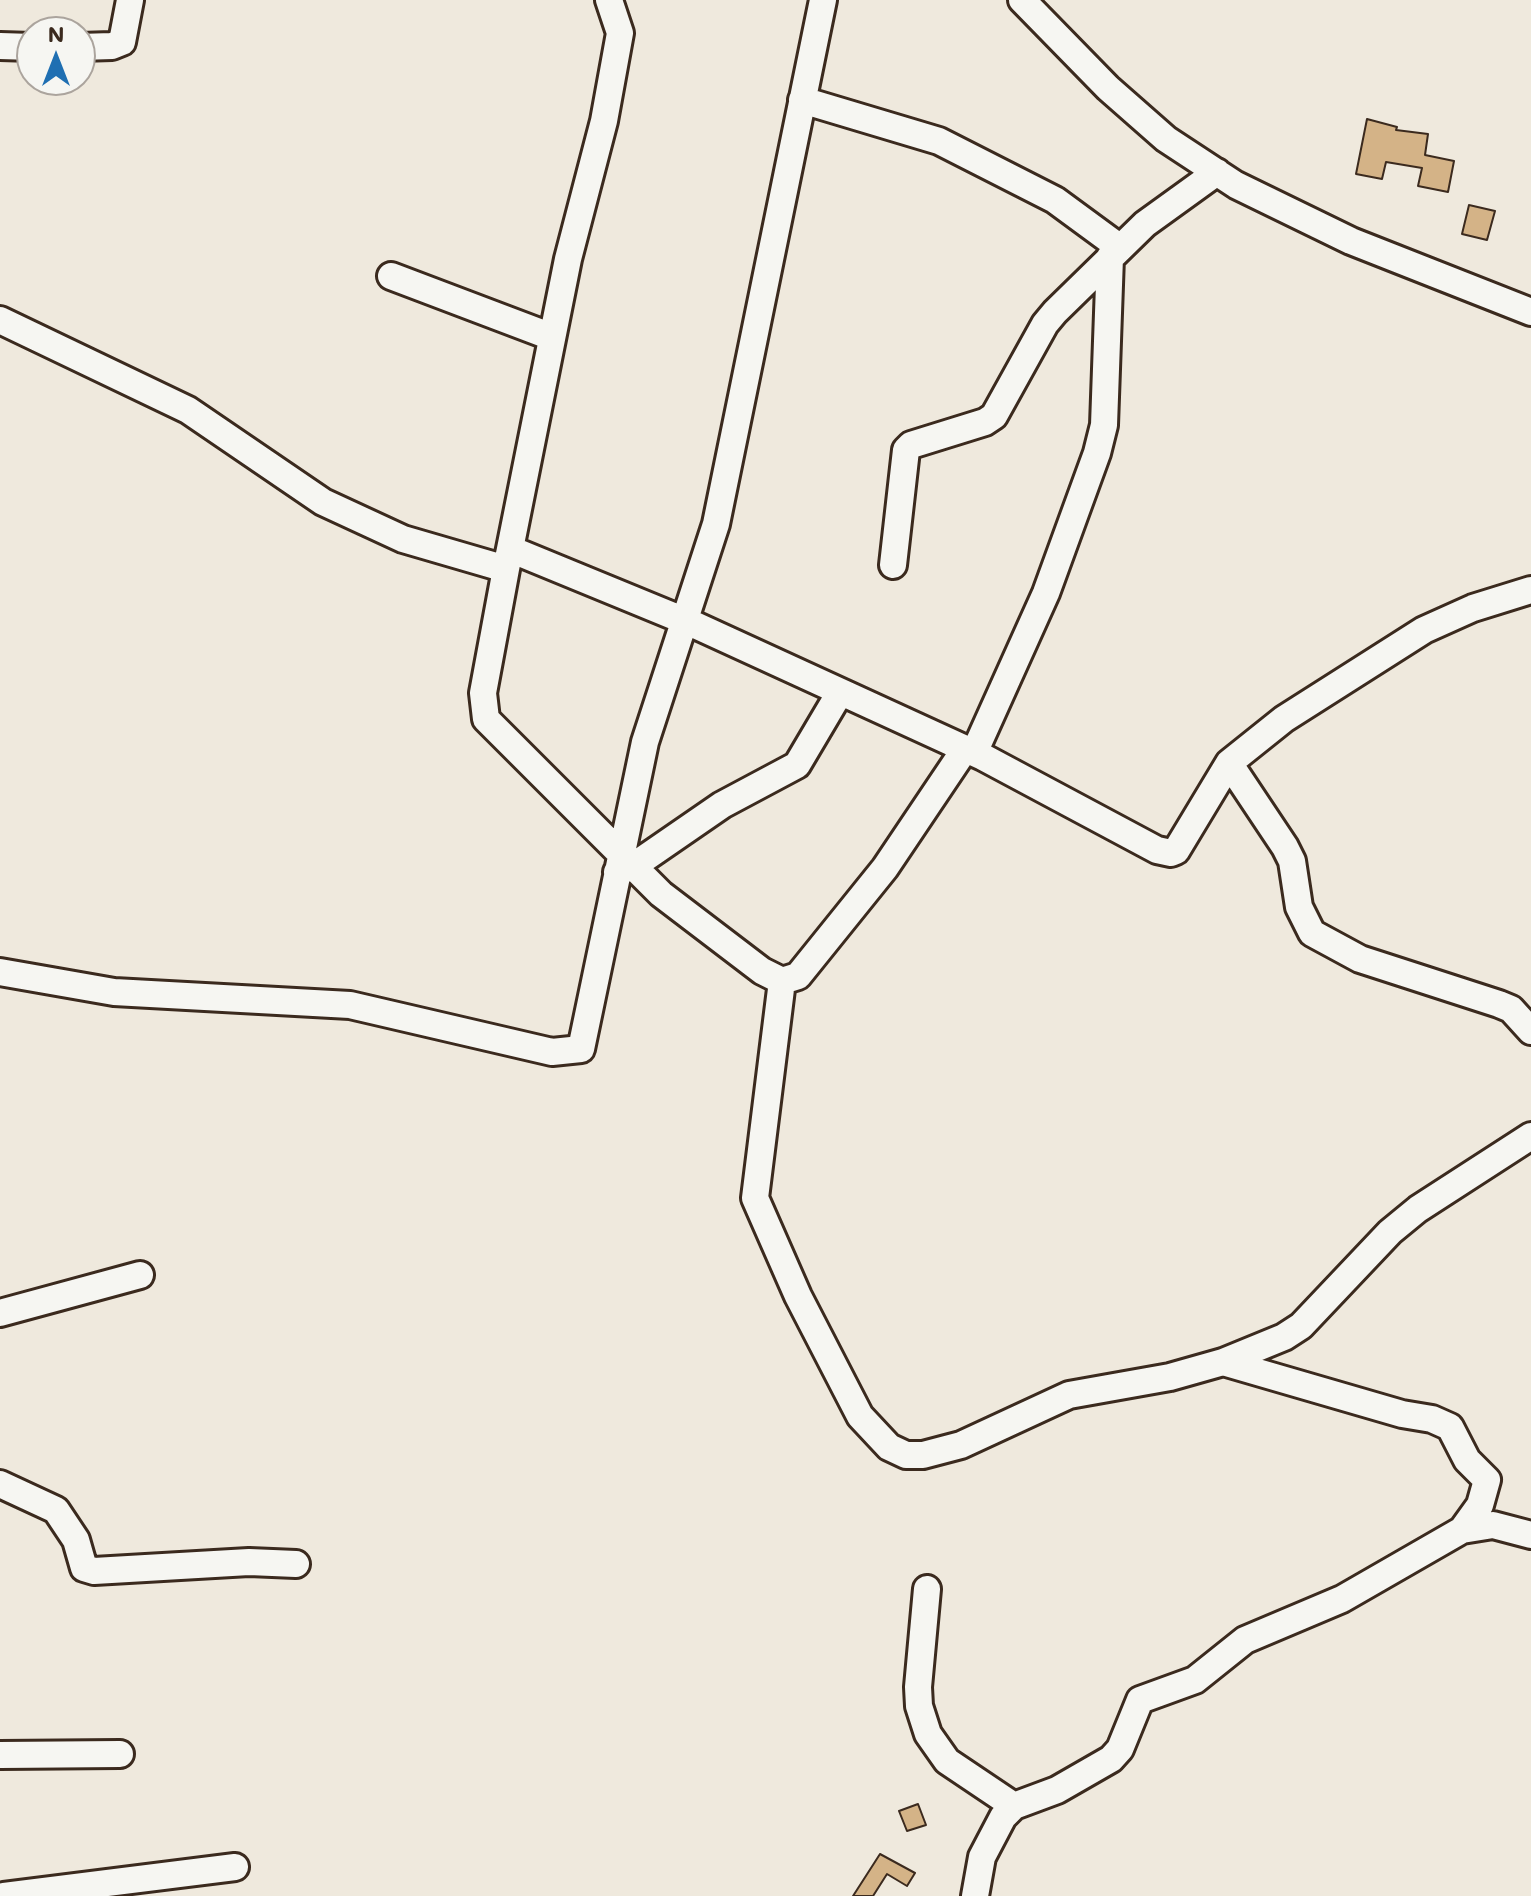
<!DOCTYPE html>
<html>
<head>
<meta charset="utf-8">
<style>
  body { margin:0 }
  #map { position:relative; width:1531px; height:1896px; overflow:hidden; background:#efe9dd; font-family:Mali,sans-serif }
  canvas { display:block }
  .north { position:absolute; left:16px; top:16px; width:80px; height:80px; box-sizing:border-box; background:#f6f6f2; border:2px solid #aba49d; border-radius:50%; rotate:0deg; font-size:22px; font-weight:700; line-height:32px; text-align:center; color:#3b2a1e }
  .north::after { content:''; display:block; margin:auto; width:28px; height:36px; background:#1f6fb2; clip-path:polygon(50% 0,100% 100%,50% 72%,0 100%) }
</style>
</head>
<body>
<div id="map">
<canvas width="1531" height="1896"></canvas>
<div class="north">N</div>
</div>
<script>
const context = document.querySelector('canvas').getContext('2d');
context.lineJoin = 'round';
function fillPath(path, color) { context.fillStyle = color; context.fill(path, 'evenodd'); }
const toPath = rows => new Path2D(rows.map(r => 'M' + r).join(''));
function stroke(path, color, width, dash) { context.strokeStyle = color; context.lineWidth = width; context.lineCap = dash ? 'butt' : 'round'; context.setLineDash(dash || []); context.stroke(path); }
const building = toPath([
  [1367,119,1397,127,1396,130,1428,134,1425,155,1454,161,1448,192,1418,186,1422,168,1386,162,1382,179,1356,174,1367,119],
  [1469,205,1495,211,1487,240,1462,234,1469,205],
  [918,1804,926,1825,907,1831,899,1811,918,1804],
  [880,1854,915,1873,907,1886,887,1874,873,1896,853,1896,880,1854]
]);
fillPath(building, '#d4b387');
stroke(building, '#3b2a1e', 2);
const minor = toPath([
  [609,0,620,33,604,121,568,259,506,569,483,693,486,719,661,894,762,971,782,981,798,976,885,868,965,749],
  [1022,0,1108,88,1166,139,1236,185,1351,241,1531,312],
  [0,46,32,47],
  [80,47,112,46,122,42,130,0],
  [802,100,939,141,1055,200,1119,247],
  [391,276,552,337],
  [0,320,188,410,323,502,403,539,506,569],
  [510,549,695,625,983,757,1157,850,1171,853,1176,851,1229,763,1284,719,1424,630,1473,608,1531,590],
  [893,565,906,450,911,445,985,422,994,416,1045,324,1055,312,1145,224,1217,172],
  [974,753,1046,593,1097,453,1104,425,1110,257],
  [1229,763,1285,847,1292,861,1299,907,1312,933,1360,959,1499,1004,1511,1009,1531,1031],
  [617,872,632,867,722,805,797,765,839,694],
  [0,972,114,992,350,1005,552,1052,581,1049,645,742,716,524,823,0],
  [782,981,755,1198,798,1296,860,1416,889,1447,906,1455,923,1455,961,1445,1069,1395,1170,1377,1223,1362,1284,1337,1301,1326,1390,1232,1418,1209,1531,1136],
  [0,1313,140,1275],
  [1223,1362,1402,1414,1432,1419,1450,1427,1467,1460,1487,1480,1480,1505,1462,1530],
  [0,1484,56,1510,76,1540,84,1568,94,1571,249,1562,296,1564],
  [927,1589,918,1687,919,1706,928,1734,947,1761,1014,1806],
  [0,1755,120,1754],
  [4,1896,235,1867],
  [975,1896,982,1857,1003,1817,1014,1806,1057,1790,1111,1759,1120,1749,1140,1700,1195,1680,1245,1640,1342,1599,1462,1530,1493,1525,1531,1535]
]);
stroke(minor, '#3b2a1e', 32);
stroke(minor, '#f6f6f2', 26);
</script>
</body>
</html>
